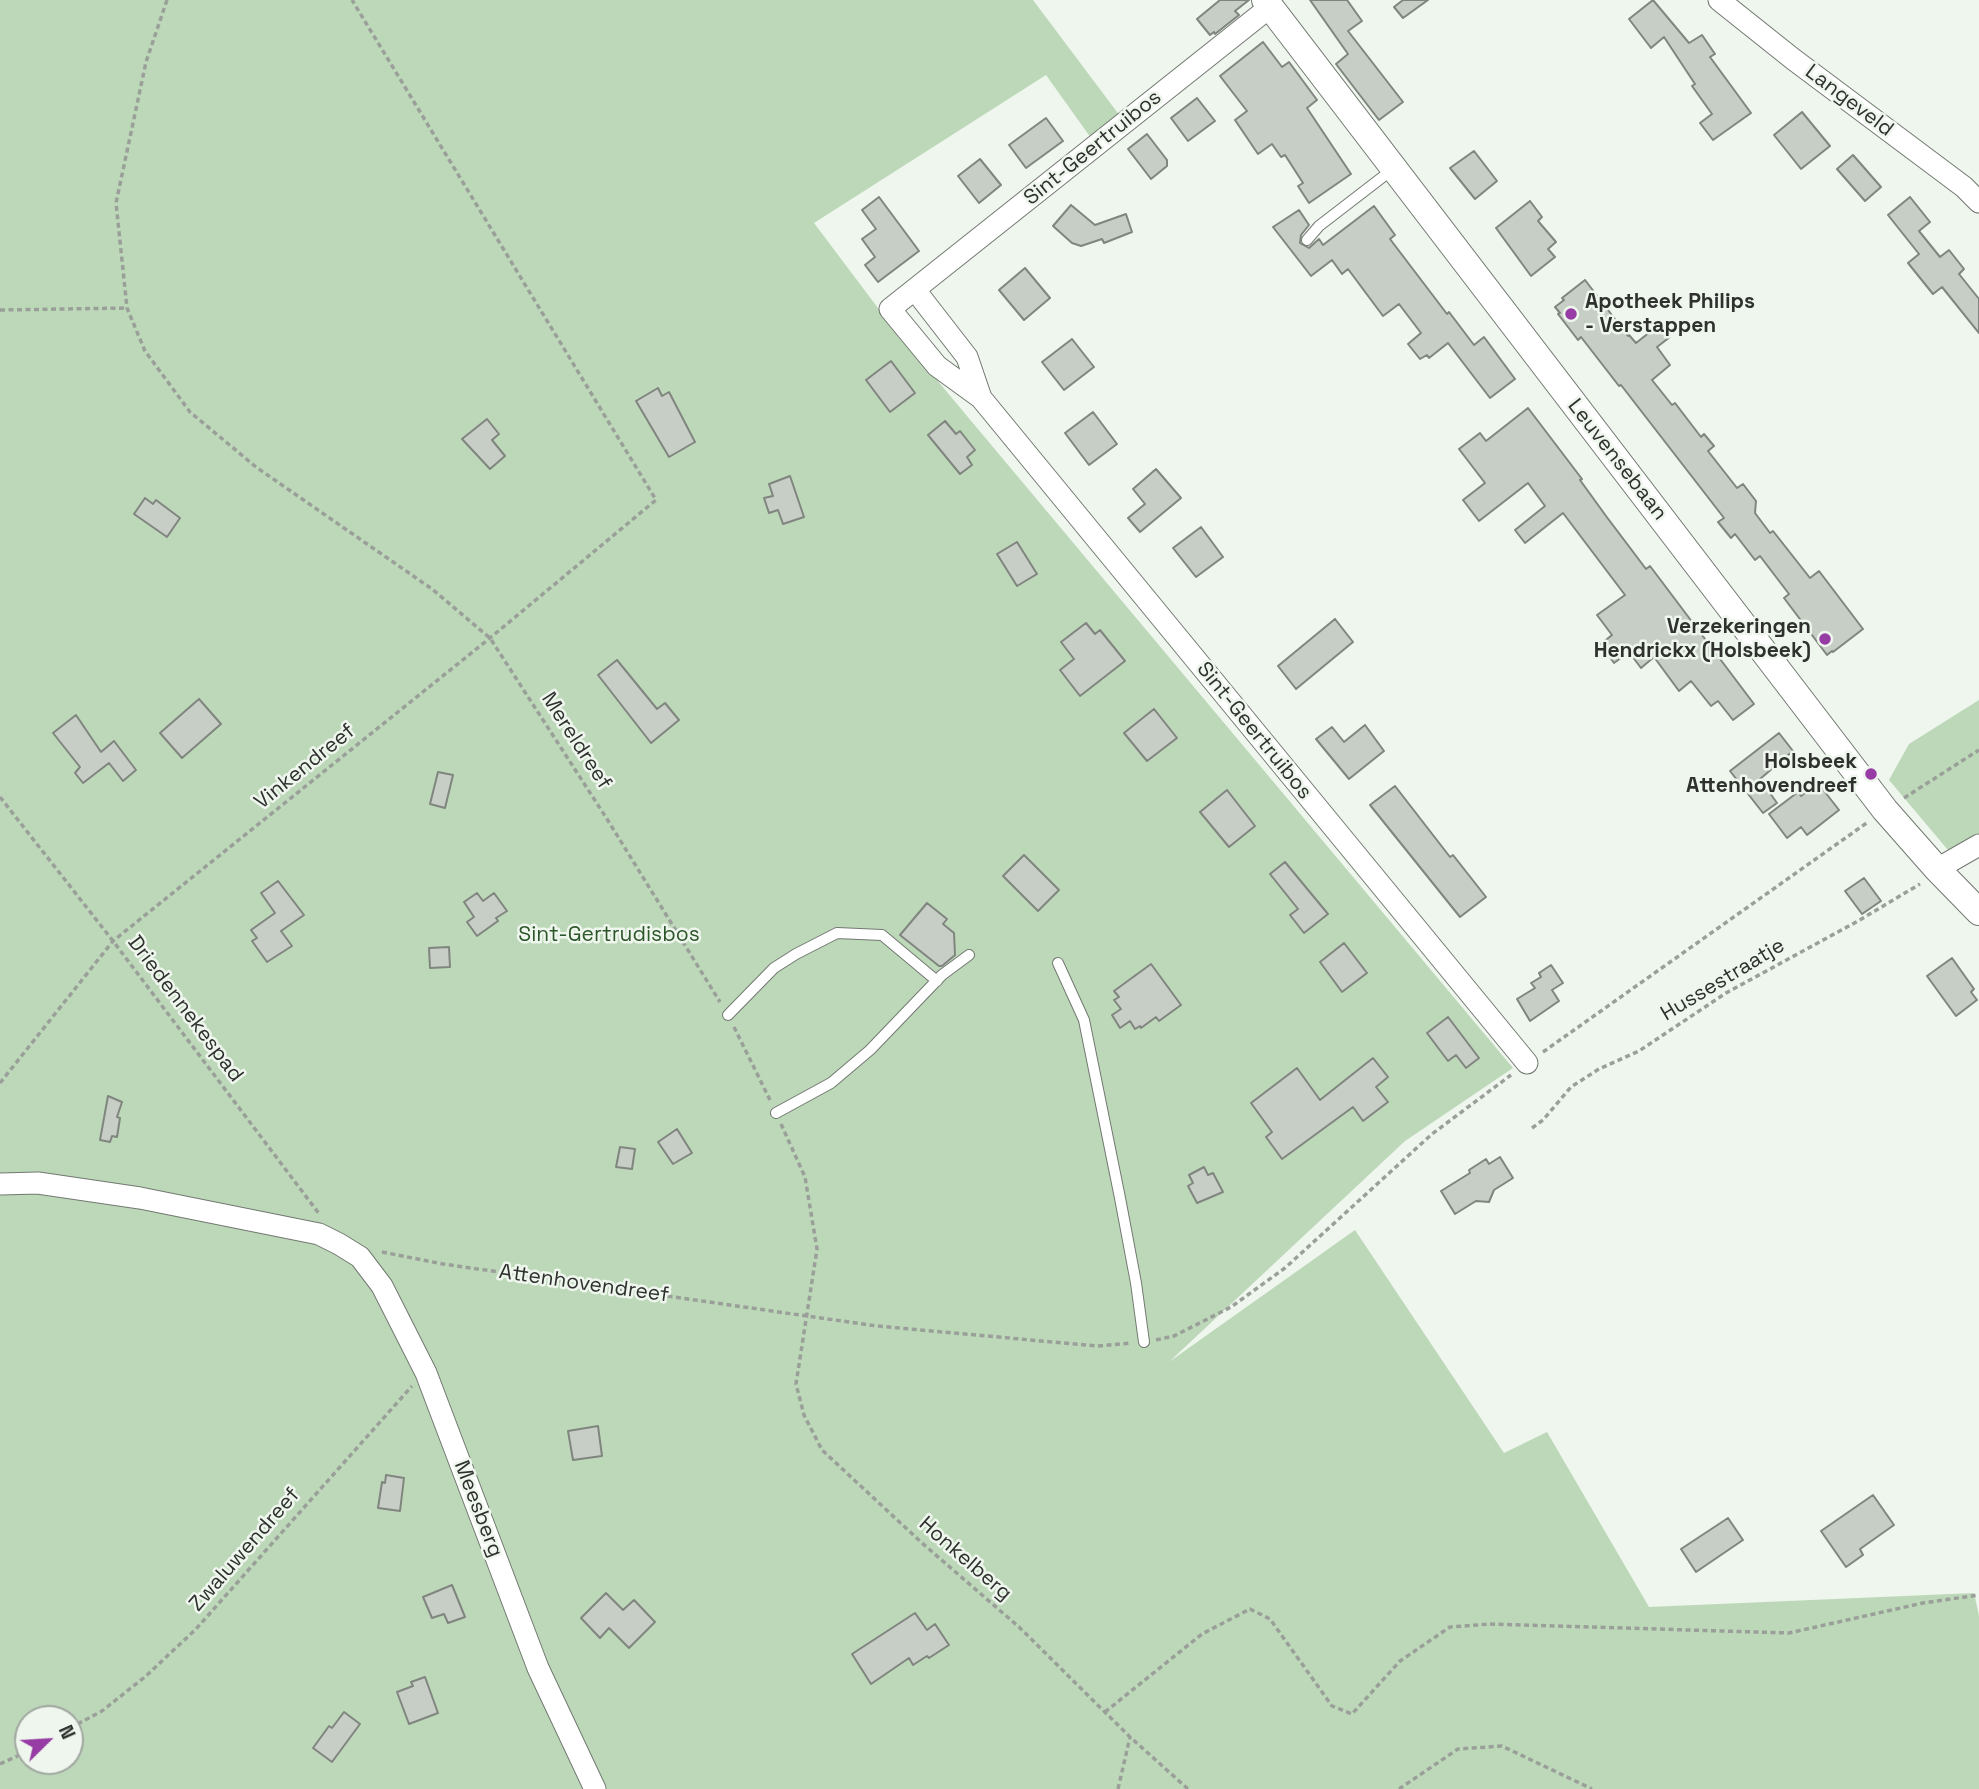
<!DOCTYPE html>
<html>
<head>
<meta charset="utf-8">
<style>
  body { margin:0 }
  #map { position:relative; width:1979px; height:1789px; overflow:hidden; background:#eef6ed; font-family:"Space Grotesk",sans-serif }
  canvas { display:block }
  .north { position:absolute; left:14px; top:1705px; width:70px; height:70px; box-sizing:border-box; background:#eef6ed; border:2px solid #a1a7a1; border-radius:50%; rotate:66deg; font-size:19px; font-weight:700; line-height:28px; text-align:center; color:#2e312e }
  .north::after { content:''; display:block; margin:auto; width:24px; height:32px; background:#973ba5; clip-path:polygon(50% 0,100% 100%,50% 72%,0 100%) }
</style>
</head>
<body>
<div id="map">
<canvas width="1979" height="1789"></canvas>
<div class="north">N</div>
</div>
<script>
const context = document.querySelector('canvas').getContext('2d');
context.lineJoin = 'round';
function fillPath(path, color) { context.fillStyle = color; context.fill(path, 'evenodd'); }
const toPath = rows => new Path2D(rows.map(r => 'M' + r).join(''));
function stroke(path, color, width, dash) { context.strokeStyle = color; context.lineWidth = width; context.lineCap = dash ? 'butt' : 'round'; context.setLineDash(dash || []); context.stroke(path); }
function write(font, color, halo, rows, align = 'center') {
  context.font = font + ' "Space Grotesk",sans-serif'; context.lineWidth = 5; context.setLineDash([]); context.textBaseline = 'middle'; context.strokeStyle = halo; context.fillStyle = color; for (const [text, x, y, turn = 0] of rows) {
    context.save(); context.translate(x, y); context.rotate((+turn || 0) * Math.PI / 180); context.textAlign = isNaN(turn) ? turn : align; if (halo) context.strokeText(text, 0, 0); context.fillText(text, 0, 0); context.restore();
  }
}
fillPath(toPath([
  [0,0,1033,0,1120,116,1091,138,1046,75,814,223,890,324,1513,1068,1405,1141,1169,1362,1355,1230,1504,1453,1547,1432,1649,1607,1974,1593,1979,1616,1979,1789,0,1789],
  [28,1719,70,1719,70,1761,28,1761],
  [1979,700,1979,841,1953,856,1889,780,1909,744]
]), '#bdd8b9');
const building = toPath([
  [1220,0,1249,0,1235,11,1239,15,1215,34,1214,32,1210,35,1197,19,1220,0],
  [1310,0,1347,0,1362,21,1348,31,1403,102,1379,120,1336,64,1348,54,1310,0],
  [1403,0,1428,0,1403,18,1394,7,1403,0],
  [1653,0,1689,43,1702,35,1715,54,1710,57,1751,113,1713,140,1700,123,1712,114,1692,86,1695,84,1664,37,1651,48,1629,19,1653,0],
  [1263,42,1282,67,1289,62,1317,100,1307,108,1351,174,1309,203,1298,186,1303,183,1285,155,1281,157,1272,144,1258,154,1235,120,1247,111,1220,76,1263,42],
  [1197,98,1215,121,1188,141,1171,118,1197,98],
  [1802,112,1830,146,1801,169,1774,135,1802,112],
  [1046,118,1063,141,1026,168,1009,145,1046,118],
  [1147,134,1167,160,1167,166,1151,179,1128,149,1147,134],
  [1474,151,1497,181,1475,199,1450,168,1474,151],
  [1853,155,1881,187,1865,201,1837,169,1853,155],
  [980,159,1001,185,979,203,958,176,980,159],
  [879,197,919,251,878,282,865,265,875,257,862,239,876,229,862,210,879,197],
  [1910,197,1930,222,1919,231,1940,257,1949,250,1964,269,1959,274,1979,299,1979,333,1942,287,1933,294,1908,263,1919,254,1888,215,1910,197],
  [1530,201,1542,217,1538,221,1556,242,1548,249,1555,257,1531,276,1496,228,1530,201],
  [1071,205,1095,225,1126,214,1132,232,1104,243,1102,239,1081,246,1072,243,1053,226,1071,205],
  [1374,206,1395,235,1390,239,1447,314,1449,312,1474,345,1484,337,1515,379,1490,398,1448,343,1429,358,1427,355,1420,359,1408,344,1421,333,1399,304,1383,316,1348,269,1342,274,1332,260,1311,276,1273,227,1299,210,1309,225,1301,235,1300,243,1309,248,1319,239,1323,245,1374,206],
  [1025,268,1050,298,1024,320,999,290,1025,268],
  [1585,280,1628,336,1629,335,1636,343,1660,324,1670,337,1657,347,1670,365,1652,380,1672,405,1675,403,1701,437,1704,434,1714,446,1708,451,1737,488,1743,484,1756,501,1755,513,1770,533,1773,531,1810,578,1819,571,1863,629,1833,652,1832,651,1827,655,1784,598,1789,594,1760,556,1755,560,1735,534,1731,538,1718,522,1724,518,1621,385,1619,386,1581,337,1578,340,1558,314,1560,313,1555,307,1564,300,1562,298,1585,280],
  [1072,339,1094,367,1064,390,1042,362,1072,339],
  [891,361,915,393,890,412,866,380,891,361],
  [658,388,662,396,669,392,695,442,669,457,636,401,658,388],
  [1528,408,1582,479,1580,480,1606,516,1646,569,1650,566,1754,704,1733,720,1718,701,1711,706,1691,681,1679,691,1654,657,1641,668,1629,652,1614,663,1601,644,1612,635,1597,615,1625,595,1563,513,1525,543,1515,530,1545,506,1528,483,1479,521,1463,500,1485,483,1459,449,1480,433,1486,441,1528,408],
  [1093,412,1117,444,1089,465,1065,433,1093,412],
  [487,419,499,434,492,440,505,456,490,469,462,439,487,419],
  [945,421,956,434,960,431,975,450,967,457,972,465,960,474,928,435,945,421],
  [1156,469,1181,498,1140,532,1128,518,1145,504,1133,489,1156,469],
  [790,476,804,517,783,524,778,510,769,513,764,498,773,496,769,484,790,476],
  [145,498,153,504,156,500,180,518,167,537,134,514,145,498],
  [1201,527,1223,557,1196,577,1173,548,1201,527],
  [1017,542,1037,574,1017,586,997,554,1017,542],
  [1335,619,1353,642,1296,689,1278,666,1335,619],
  [1086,623,1095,634,1100,630,1125,661,1080,696,1060,670,1074,659,1061,642,1086,623],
  [617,660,657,709,665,703,679,720,651,743,598,675,617,660],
  [199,699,221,724,182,758,160,733,199,699],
  [1154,709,1177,738,1147,761,1124,733,1154,709],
  [76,715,101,752,114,741,136,770,123,781,109,763,83,783,75,773,80,767,53,733,76,715],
  [1365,725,1384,751,1349,779,1316,739,1332,727,1344,742,1365,725],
  [1779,733,1793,751,1760,779,1777,803,1763,813,1730,771,1779,733],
  [438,772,453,775,445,808,430,804,438,772],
  [1818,783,1839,810,1807,835,1801,827,1787,838,1769,814,1798,792,1801,796,1818,783],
  [1395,786,1450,857,1453,855,1486,897,1460,917,1370,805,1395,786],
  [1227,790,1255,826,1229,847,1200,812,1227,790],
  [1024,855,1059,890,1038,911,1003,876,1024,855],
  [1285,862,1328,914,1304,933,1290,915,1298,909,1270,874,1285,862],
  [1864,878,1881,901,1862,914,1845,891,1864,878],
  [278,881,304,915,281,931,292,946,267,962,252,941,257,938,251,930,275,913,261,893,278,881],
  [477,893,483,901,494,893,507,911,496,918,498,921,477,936,467,922,474,917,464,902,477,893],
  [927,903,947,919,943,924,954,933,955,955,942,966,939,966,900,935,927,903],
  [1344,943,1367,973,1342,992,1320,962,1344,943],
  [449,947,450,967,430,968,429,948,449,947],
  [1952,958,1974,989,1971,992,1977,1000,1956,1016,1927,976,1952,958],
  [1151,964,1181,1005,1159,1021,1156,1017,1141,1028,1140,1026,1135,1029,1130,1021,1120,1028,1112,1015,1121,1009,1114,1000,1119,997,1114,991,1151,964],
  [1551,965,1563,983,1552,990,1559,1001,1530,1021,1517,999,1535,988,1531,983,1541,977,1539,973,1551,965],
  [1448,1017,1479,1058,1466,1068,1456,1055,1448,1061,1427,1033,1448,1017],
  [1373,1058,1388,1077,1376,1087,1388,1102,1363,1121,1353,1107,1282,1159,1266,1137,1272,1132,1251,1103,1297,1068,1320,1100,1373,1058],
  [108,1096,122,1102,117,1117,120,1118,117,1137,112,1136,110,1142,100,1140,108,1096],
  [677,1129,692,1153,673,1164,658,1142,677,1129],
  [620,1147,635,1149,632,1169,616,1167,620,1147],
  [1500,1157,1513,1178,1494,1190,1489,1202,1476,1201,1455,1214,1441,1191,1470,1173,1469,1170,1486,1159,1489,1164,1500,1157],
  [1204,1167,1208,1175,1213,1173,1223,1192,1197,1203,1188,1186,1193,1183,1189,1175,1204,1167],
  [598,1426,602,1456,573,1460,568,1431,598,1426],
  [386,1475,404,1478,400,1511,378,1508,382,1482,385,1483,386,1475],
  [1873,1495,1894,1525,1860,1549,1863,1555,1846,1567,1821,1531,1873,1495],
  [1728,1518,1743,1540,1696,1572,1681,1549,1728,1518],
  [452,1585,465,1617,448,1623,444,1614,432,1618,423,1597,452,1585],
  [606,1593,623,1610,634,1600,655,1622,629,1648,609,1628,600,1638,581,1618,606,1593],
  [915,1613,927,1630,935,1624,949,1645,929,1658,927,1656,913,1665,909,1658,871,1684,852,1654,915,1613],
  [425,1677,438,1713,409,1724,397,1692,413,1686,411,1682,425,1677],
  [344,1712,360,1724,332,1762,313,1748,329,1726,332,1728,344,1712]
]);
fillPath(building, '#c7cec6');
stroke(building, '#80867f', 2);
const service = toPath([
  [1307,240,1319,226,1393,169],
  [1058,963,1084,1020,1120,1198,1136,1283,1144,1342],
  [728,1015,774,968,796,954,837,933,882,935,937,981],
  [776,1113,831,1083,870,1050,942,975,969,955]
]);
const minor = toPath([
  [1719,0,1793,59,1964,187,1979,202],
  [1270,7,890,309,937,366,981,398,1527,1063],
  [915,290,967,357,981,398],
  [1937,869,1979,845],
  [0,1184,38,1183,140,1198,319,1234,339,1244,360,1257,382,1286,426,1373,538,1668,595,1789]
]);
const tertiary = toPath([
  [1265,0,1885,810,1937,869,1979,912]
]);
stroke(service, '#727971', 12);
stroke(minor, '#727971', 23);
stroke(tertiary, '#727971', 28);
stroke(toPath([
  [167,0,146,62,116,203,127,308,145,351,190,412,256,467,432,589,490,638,607,819,720,1002],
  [0,310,127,308],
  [0,797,113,941,320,1215],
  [1904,798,1979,750],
  [734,1027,771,1102],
  [1543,1052,1868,822],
  [0,1083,113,941,490,638,656,500,352,0],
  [781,1124,805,1177,817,1249,796,1384,804,1415,822,1450,922,1543,1019,1627,1130,1737,1188,1789],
  [1532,1128,1543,1120,1571,1087,1599,1069,1639,1051,1726,993,1858,921,1920,884],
  [382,1252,443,1264,877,1326,1097,1346,1131,1343],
  [1156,1340,1174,1336,1231,1307,1285,1268,1432,1134,1511,1075],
  [1105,1712,1202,1634,1250,1609,1270,1619,1332,1706,1352,1714,1400,1661,1450,1627,1490,1624,1789,1633,1923,1603,1979,1595],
  [70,1728,102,1711,146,1676,196,1629,412,1386],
  [0,1764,28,1751],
  [1118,1789,1130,1737],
  [1399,1789,1458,1749,1502,1746,1592,1789]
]), '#9aa099', 3.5, [5, 3.5]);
stroke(service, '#fff', 10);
stroke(minor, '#fff', 21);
stroke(tertiary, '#fff', 26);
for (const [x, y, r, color] of [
  [1571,314,7,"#973ba5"],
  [1825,639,7,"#973ba5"],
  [1871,774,7,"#973ba5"]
]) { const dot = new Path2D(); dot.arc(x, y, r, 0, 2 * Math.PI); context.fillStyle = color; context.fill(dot); stroke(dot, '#eef6ed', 2.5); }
write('21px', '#2e312e', '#eef6ed', [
  ["Langeveld",1849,101,37],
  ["Sint-Geertruibos",1093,148,-39],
  ["Leuvensebaan",1617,460,52],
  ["Sint-Geertruibos",1254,731,51],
  ["Mereldreef",576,741,57],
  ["Vinkendreef",305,767,-39],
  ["Hussestraatje",1723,980,-31],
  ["Driedennekespad",185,1009,53],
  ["Attenhovendreef",584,1284,8],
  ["Meesberg",478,1509,69],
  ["Zwaluwendreef",245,1550,-49],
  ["Honkelberg",965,1559,41]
]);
write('bold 21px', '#2e312e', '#eef6ed', [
  ["Apotheek Philips",1585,302,"left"],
  ["- Verstappen",1585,326,"left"],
  ["Verzekeringen",1811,627],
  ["Hendrickx (Holsbeek)",1811,651],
  ["Holsbeek",1857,762],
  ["Attenhovendreef",1857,786]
], 'right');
write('21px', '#2d562a', '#eef6ed', [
  ["Sint-Gertrudisbos",609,935]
]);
</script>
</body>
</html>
